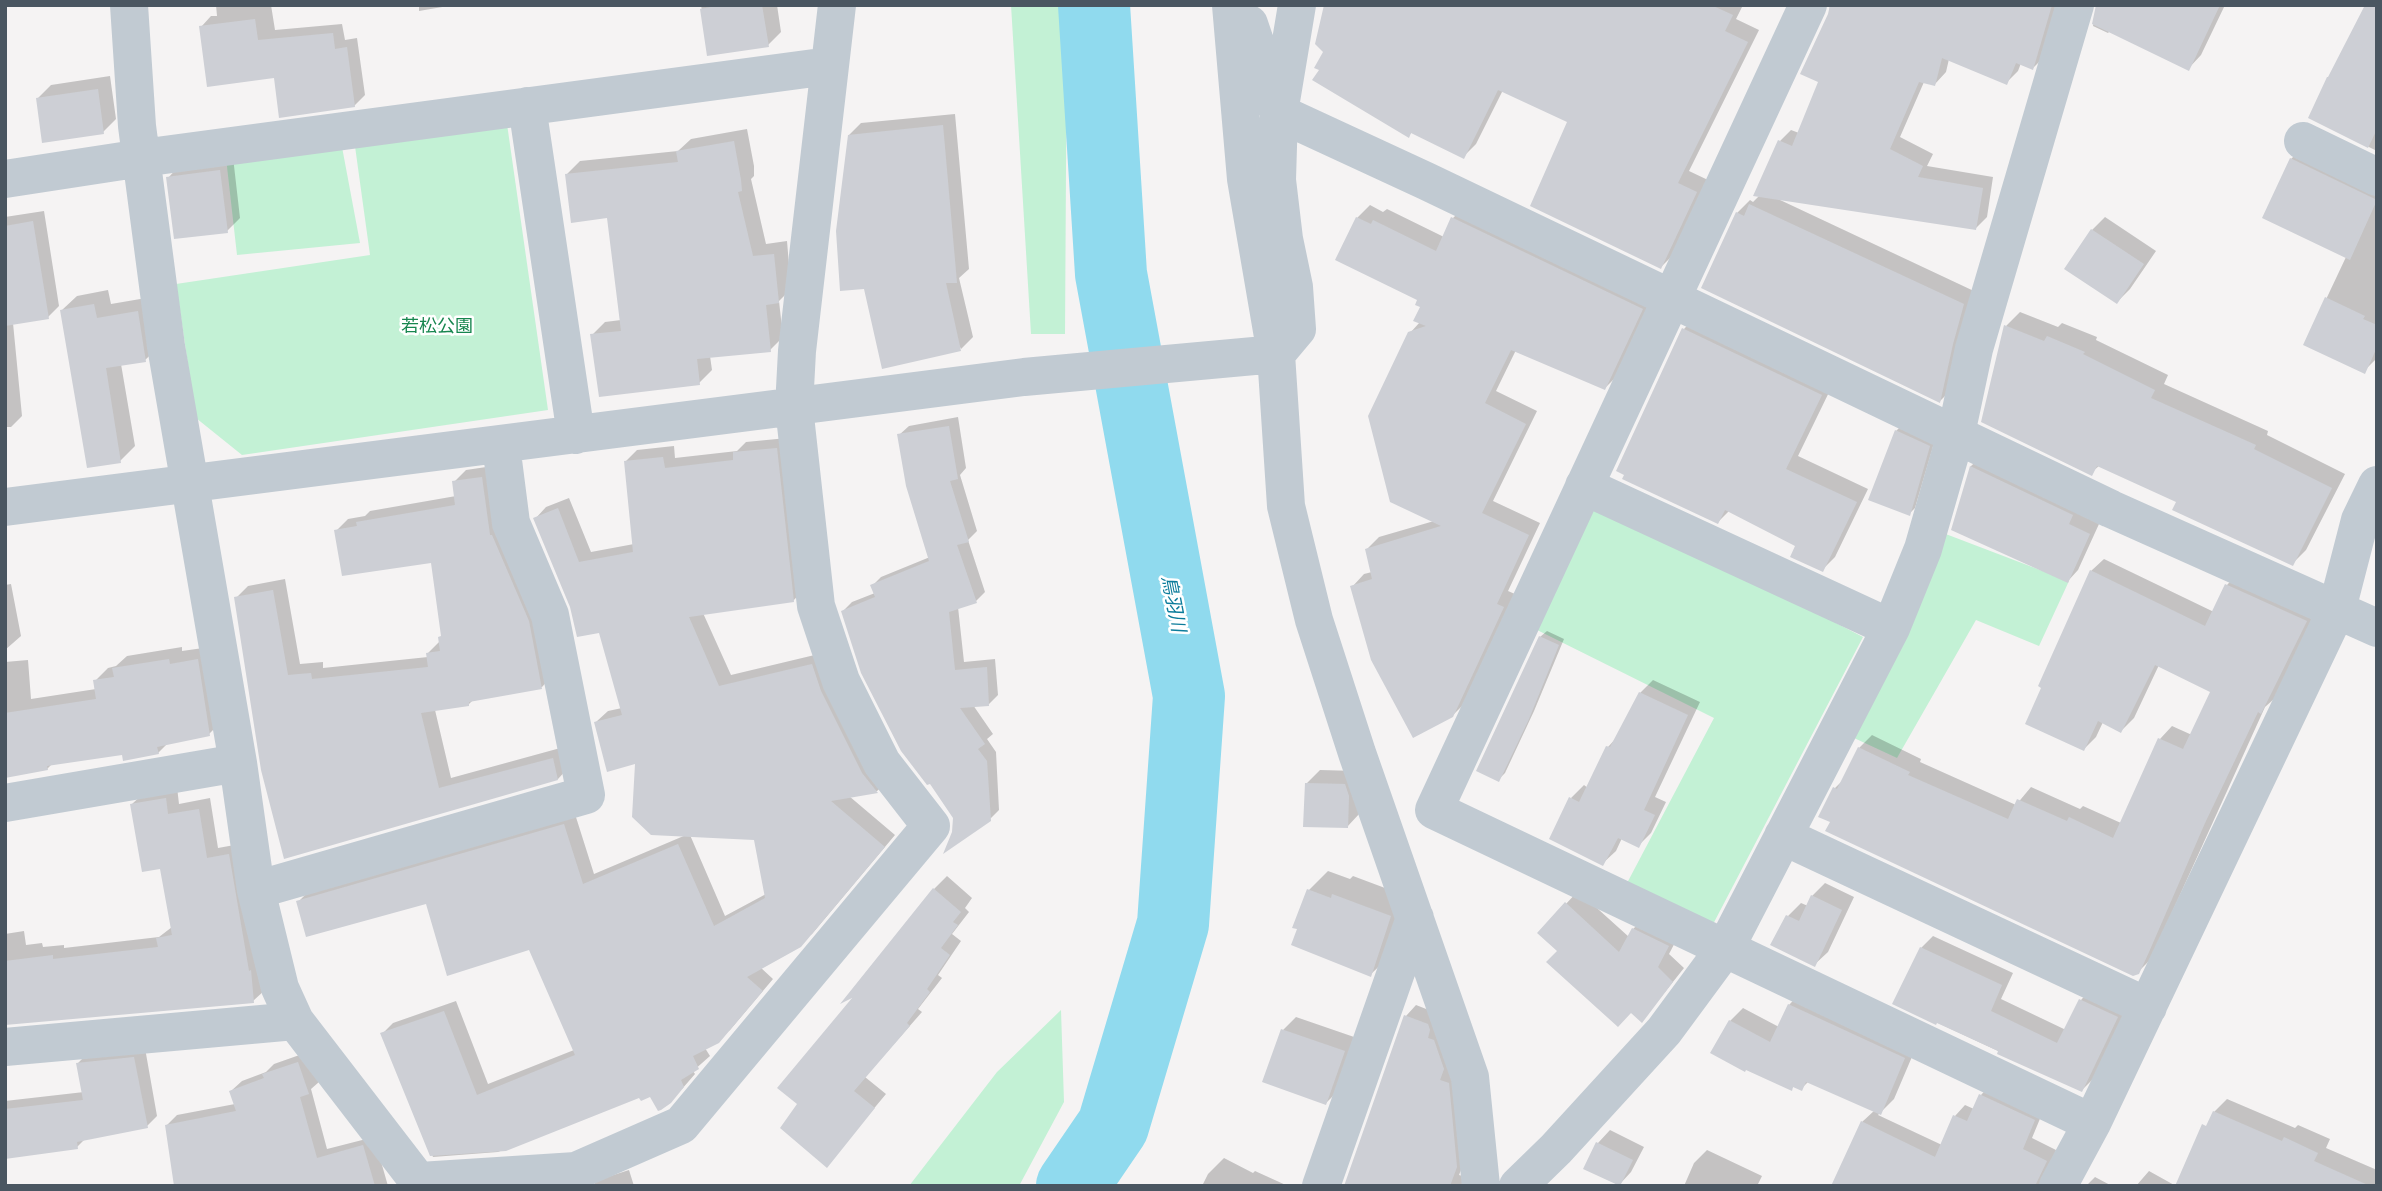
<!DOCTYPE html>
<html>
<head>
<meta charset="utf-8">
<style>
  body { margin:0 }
  #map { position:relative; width:2382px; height:1191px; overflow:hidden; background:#f5f3f3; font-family:"Titillium Web",sans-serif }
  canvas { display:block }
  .frame { position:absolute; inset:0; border:7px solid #4a5661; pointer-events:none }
</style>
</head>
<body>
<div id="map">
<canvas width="2382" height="1191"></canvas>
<div class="frame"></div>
</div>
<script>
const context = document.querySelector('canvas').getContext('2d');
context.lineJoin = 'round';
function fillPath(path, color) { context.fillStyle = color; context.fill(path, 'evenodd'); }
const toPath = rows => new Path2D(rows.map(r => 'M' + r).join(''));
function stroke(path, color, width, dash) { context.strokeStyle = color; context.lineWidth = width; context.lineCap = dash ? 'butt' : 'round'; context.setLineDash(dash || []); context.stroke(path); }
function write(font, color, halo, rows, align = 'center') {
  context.font = font + ' "Titillium Web","Noto Sans JP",sans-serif'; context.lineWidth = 5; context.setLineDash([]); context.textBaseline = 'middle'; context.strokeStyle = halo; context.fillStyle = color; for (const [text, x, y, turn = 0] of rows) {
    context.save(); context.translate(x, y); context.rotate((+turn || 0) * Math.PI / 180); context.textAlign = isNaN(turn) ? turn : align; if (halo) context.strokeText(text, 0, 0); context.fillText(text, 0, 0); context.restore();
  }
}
fillPath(toPath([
  [1011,5,1067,5,1065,334,1031,334],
  [506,117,548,410,242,455,196,418,176,284,370,255,354,139],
  [342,147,360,243,237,255,226,158],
  [1582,491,1863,637,1710,930,1626,885,1714,718,1523,623],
  [1930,528,2069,581,2039,646,1976,620,1897,758,1839,731],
  [1061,1010,1064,1102,1019,1186,909,1186,997,1072]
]), '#c3f1d5');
fillPath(toPath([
  [216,5,271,5,275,30,342,24,345,40,357,38,365,95,354,106,276,76,201,27,211,16,217,16],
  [419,5,454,5,419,11],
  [701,5,777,5,781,32,768,45,709,54],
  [1326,5,1743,5,1736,19,1759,30,1689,171,1708,180,1673,255,1661,267,1569,121,1503,90,1476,144,1464,156,1413,131,1408,136,1321,70,1325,52],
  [1830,5,2060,5,2044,57,2033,68,2021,63,2018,71,2006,83,1949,59,1946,72,1935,84,1924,82,1900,137,1933,154,1927,166,1993,177,1987,217,1976,228,1778,199,1976,292,1952,389,1940,401,1737,213,1750,200,1753,202,1760,195,1780,141,1791,130,1799,133,1821,81],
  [2097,5,2225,5,2201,55,2188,69,2110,31,2108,33,2093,26],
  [2377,5,2377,151,2310,118],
  [110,76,116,119,103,132,38,98,51,85],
  [955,114,969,269,959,278,973,337,961,349,849,135,861,123],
  [747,129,754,166,754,176,751,179,766,244,787,241,791,289,779,301,783,337,770,350,710,356,712,370,699,383,592,335,605,322,621,320,609,216,567,174,580,161,678,151,691,139],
  [2303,147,2377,184,2377,358,2364,371,2305,344,2346,257,2291,159],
  [233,157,240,218,227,231,168,178,181,164],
  [1370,205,1383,212,1387,209,1444,237,1453,218,1465,206,1654,297,1617,376,1605,388,1516,350,1496,391,1537,411,1493,501,1540,523,1508,591,1515,594,1465,703,1452,716,1352,587,1364,574,1372,572,1367,549,1379,537,1434,521,1410,333,1420,322,1422,306,1357,218],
  [44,211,59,306,48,317,13,323,22,416,11,427,5,427,5,217],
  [2105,217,2156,251,2130,289,2117,302,2092,230],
  [108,290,111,304,152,297,160,346,145,360,121,364,135,446,120,461,62,310,77,296],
  [2020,312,2058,327,2062,323,2097,337,2096,340,2168,375,2164,384,2268,431,2267,435,2345,474,2306,550,2292,564,2178,501,2100,465,2091,473,2006,326],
  [1696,316,1834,382,1798,456,1868,489,1835,557,1822,570,1797,545,1729,511,1718,522,1684,329],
  [958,417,966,468,960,475,977,531,968,540,985,592,976,601,958,607,964,662,995,659,998,695,989,704,973,705,993,734,987,739,996,752,999,810,989,820,954,832,955,818,843,611,852,602,875,593,872,586,881,577,930,557,899,435,909,426],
  [1902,425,1935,440,1915,508,1909,514,1896,431],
  [787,438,804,589,793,601,703,613,731,675,823,653,888,781,877,791,849,796,895,835,812,934,760,967,773,979,730,1030,705,1048,710,1056,693,1071,695,1074,682,1089,640,1096,498,1152,433,1157,382,1034,393,1023,456,1001,488,1084,574,1050,530,948,427,902,298,902,309,891,575,814,594,874,686,835,637,761,596,722,608,711,622,708,600,631,572,606,535,519,546,507,569,498,591,552,634,544,626,461,637,450,674,446,675,458,737,451,746,442],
  [690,835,756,838,766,894,725,916],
  [1982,456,2099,524,2078,570,2068,581,1953,529,1971,466],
  [493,466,553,675,542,687,474,699,469,704,435,710,451,778,564,747,569,767,558,779,285,857,236,598,248,586,285,579,300,664,323,662,323,668,428,657,427,654,440,641,442,635,433,561,336,531,348,519,365,516,370,511,456,496,454,482,466,470],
  [2104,559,2214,612,2227,585,2239,572,2319,608,2274,699,2265,707,2151,959,2138,972,1832,822,1835,788,1844,779,1859,748,1872,735,1921,759,1920,762,2016,805,2031,787,2080,809,2083,806,2121,823,2160,739,2172,726,2192,735,2212,691,2159,665,2134,718,2121,731,2103,722,2096,737,2084,749,2043,687,2091,571],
  [11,584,21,636,5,650,5,585],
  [1547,631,1564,639,1534,711,1505,773,1498,780,1540,637],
  [182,647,182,651,210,647,222,721,209,734,168,743,158,753,123,753,52,764,47,769,5,777,5,662,28,660,31,699,96,689,95,681,108,668,116,666,127,656],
  [1653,680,1700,702,1655,797,1666,802,1651,833,1638,846,1622,838,1616,851,1603,863,1571,798,1584,785,1588,788,1608,747,1618,736,1640,693],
  [1320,770,1357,771,1360,813,1347,827,1306,784],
  [177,787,179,804,210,798,218,848,240,844,265,990,253,1001,5,1023,5,934,24,931,26,945,42,943,43,947,64,945,64,948,159,937,172,927,161,867,132,804,144,793],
  [1328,871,1350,879,1353,876,1409,897,1390,956,1371,974,1295,927,1309,890],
  [947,876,972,898,965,908,969,912,952,934,961,941,938,975,942,978,918,1009,922,1012,865,1077,886,1094,827,1165,800,1104,858,993,934,889],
  [1825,883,1854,897,1828,952,1814,965,1772,945,1788,916,1801,903,1808,906,1812,896],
  [1578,891,1629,937,1633,929,1646,917,1680,933,1669,954,1684,968,1642,1021,1539,933],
  [1933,936,2013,973,2001,999,2066,1030,2081,1000,2092,988,2129,1005,2094,1078,2082,1090,1895,1003,1921,948],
  [1802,991,1917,1045,1894,1099,1878,1115,1942,1145,1955,1116,1965,1105,1974,1109,1981,1095,1991,1084,2044,1109,2032,1138,2056,1150,2049,1186,1854,1186,1862,1122,1875,1110,1809,1081,1801,1089,1794,1086,1792,1088,1730,1021,1743,1008,1779,1027,1789,1005],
  [1416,1005,1439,1014,1467,1155,1459,1175,1470,1178,1470,1186,1346,1186,1406,1016],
  [1296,1017,1357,1038,1339,1090,1326,1103,1283,1030],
  [145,1048,157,1116,147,1126,85,1139,77,1147,5,1157,5,1101,84,1092,78,1063,88,1053],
  [308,1052,319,1082,311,1089,327,1149,374,1137,388,1186,175,1186,167,1125,177,1115,235,1104,231,1091,242,1081,266,1072,274,1064],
  [2227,1099,2295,1128,2298,1125,2330,1139,2326,1148,2377,1170,2377,1186,2284,1186,2214,1112],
  [1610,1130,1644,1147,1631,1172,1619,1185,1585,1169,1598,1143],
  [1707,1150,1762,1176,1757,1186,1684,1186,1694,1163],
  [1224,1158,1253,1173,1255,1171,1288,1186,1202,1186,1208,1174],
  [629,1170,634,1186,592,1186,598,1180],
  [2149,1171,2176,1186,2136,1186],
  [2095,1177,2112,1186,2086,1186]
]), '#0003');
stroke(toPath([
  [1072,1186,1113,1126,1173,924,1189,696,1111,274,1094,5]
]), '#90daee', 72);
fillPath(toPath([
  [722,5,762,5,769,47,707,56,700,9],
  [1324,5,1711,5,1733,15,1725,31,1748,42,1678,183,1697,192,1661,269,1530,206,1567,122,1498,90,1464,159,1411,133,1409,138,1312,80,1319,70,1314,68,1323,52,1315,44],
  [1830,5,2052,5,2033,70,2016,63,2007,85,1942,58,1935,86,1919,82,1890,149,1923,166,1918,177,1983,188,1976,230,1753,196,1778,140,1792,146,1818,82,1800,74,1828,14],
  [2096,5,2220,5,2189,71,2092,24],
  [2365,5,2377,5,2377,129,2368,148,2308,118,2327,77,2328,77],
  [255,19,258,40,333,33,335,49,347,47,355,107,279,118,274,78,207,87,199,26],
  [98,89,104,134,42,143,36,98],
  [943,125,957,283,946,283,961,351,882,369,864,289,840,291,836,231,848,135],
  [734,141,741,180,742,191,738,192,753,256,774,254,779,303,766,305,771,352,697,359,700,385,599,397,590,334,621,331,607,218,571,223,565,174,678,162,676,151],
  [2290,158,2377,200,2350,260,2262,218],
  [220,170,228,233,174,239,166,177],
  [1749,204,1964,304,1953,344,1940,403,1701,288,1736,212,1744,216],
  [1356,217,1371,224,1373,220,1436,251,1451,217,1643,309,1605,390,1511,350,1485,403,1526,424,1482,513,1529,535,1497,604,1504,607,1453,717,1413,738,1371,660,1350,586,1372,579,1365,549,1441,526,1390,502,1368,416,1408,332,1426,326,1413,321,1420,307,1415,305,1417,300,1335,260],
  [33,221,49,319,5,326,5,226],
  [2091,229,2144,264,2117,304,2064,269],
  [2325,297,2365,316,2363,319,2377,325,2377,347,2365,374,2303,345],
  [94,304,97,318,138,311,146,362,106,368,121,463,87,468,60,310],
  [2004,325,2044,341,2047,336,2085,352,2083,354,2155,390,2151,398,2256,445,2254,449,2332,488,2293,566,2172,510,2176,502,2097,466,2092,476,1981,422],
  [1682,328,1822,395,1786,469,1857,502,1823,572,1790,557,1795,546,1725,510,1718,524,1622,479,1624,475,1616,471],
  [949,426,958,479,950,481,969,542,957,545,977,603,949,612,955,670,987,667,989,706,960,708,985,744,978,749,987,761,991,821,943,854,952,832,953,818,930,784,927,785,901,751,861,673,841,611,875,597,870,585,929,561,906,486,897,434],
  [1895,430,1930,446,1910,516,1868,500],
  [777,448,794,602,689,617,719,686,812,664,821,691,862,773,878,793,831,801,885,847,801,947,747,977,763,991,719,1043,693,1056,699,1069,681,1080,684,1087,671,1103,661,1110,658,1111,650,1097,641,1101,639,1098,506,1151,430,1156,380,1033,444,1011,477,1095,575,1055,529,950,447,976,426,904,306,937,296,901,564,824,583,884,678,844,714,926,765,898,754,840,651,835,632,817,635,764,607,772,594,722,622,715,599,633,577,637,570,607,533,518,558,508,579,562,633,552,624,461,663,457,665,468,733,460,733,452],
  [1970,466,2073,515,2069,524,2090,534,2068,583,1951,530],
  [482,477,490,535,492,535,529,621,542,689,469,702,469,706,421,713,439,788,553,758,558,780,284,859,261,770,234,597,273,590,288,675,311,673,312,679,428,667,426,653,440,651,438,637,441,636,431,563,342,576,334,530,357,526,356,522,455,505,452,481],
  [2090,570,2205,626,2225,584,2307,621,2261,714,2258,712,2205,823,2149,952,2139,974,2133,976,1825,831,1830,822,1818,817,1833,787,1837,789,1858,747,1910,772,1908,775,2008,819,2017,799,2067,821,2069,817,2113,838,2158,738,2183,749,2210,692,2155,665,2121,733,2098,721,2084,751,2025,724,2041,688,2038,686],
  [1539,636,1559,645,1529,719,1499,782,1476,771],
  [169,659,170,664,198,659,210,736,157,747,159,754,123,761,122,755,47,766,48,770,5,778,5,713,96,699,93,680,114,677,112,668],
  [1639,692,1688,715,1644,810,1655,815,1639,848,1618,838,1603,866,1549,839,1569,797,1579,802,1606,746,1610,747],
  [1305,783,1345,784,1349,796,1348,828,1303,827],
  [166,798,168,814,199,809,207,858,229,854,249,971,251,970,254,1003,5,1025,5,961,53,955,53,959,158,947,156,938,172,935,160,869,142,872,130,804],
  [933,888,961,912,953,922,958,925,941,948,950,955,927,989,930,992,907,1023,910,1026,854,1091,875,1108,827,1168,780,1128,797,1104,777,1088,852,998,840,1004],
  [1307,889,1331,898,1332,894,1391,916,1371,977,1291,945,1297,929,1292,928],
  [1811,895,1842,910,1815,967,1770,945,1786,915,1799,921],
  [1565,902,1619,952,1632,928,1669,946,1658,967,1673,982,1642,1023,1631,1013,1618,1027,1546,962,1557,951,1537,933],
  [1920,947,2002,985,1991,1011,2057,1043,2079,999,2118,1017,2082,1092,1997,1054,1998,1051,1937,1023,1936,1025,1892,1004],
  [1788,1004,1905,1058,1881,1115,1806,1082,1802,1091,1793,1087,1792,1091,1746,1070,1745,1072,1710,1053,1729,1020,1770,1042],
  [1404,1015,1428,1024,1430,1030,1428,1038,1434,1040,1444,1069,1440,1080,1449,1083,1457,1167,1450,1186,1344,1186],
  [1281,1029,1345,1051,1326,1105,1262,1082],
  [134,1057,148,1128,77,1142,78,1149,5,1159,5,1109,83,1100,76,1063],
  [298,1062,309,1094,300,1097,317,1158,363,1145,375,1186,174,1186,165,1125,236,1111,229,1091,264,1078,262,1074],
  [1979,1094,2035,1120,2023,1149,2047,1161,2035,1186,1831,1186,1861,1121,1935,1157,1953,1115,1967,1121],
  [2213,1111,2282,1141,2284,1137,2318,1153,2314,1161,2370,1186,2175,1186,2202,1124,2206,1126],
  [1596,1142,1633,1160,1620,1186,1583,1169]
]), '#cdcfd5');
stroke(toPath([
  [129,5,137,126,166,346,238,763,256,890,280,988,295,1021,422,1186],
  [1297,5,1279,113,1277,180,1284,239,1294,287,1297,329,1276,354,1286,506,1314,620,1357,753,1470,1077,1481,1186],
  [1808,5,1434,810,2092,1123],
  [1249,24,1279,113,1426,181,2111,509,2377,628],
  [527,106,576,435],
  [2303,141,2377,177],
  [5,179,142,158,829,66],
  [1584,486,1891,628],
  [5,507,1024,377,1276,354,1246,179,1231,5],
  [5,803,238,763],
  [1783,836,2148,1007],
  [256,890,586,795,550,615,511,523,501,445],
  [5,1047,295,1021],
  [420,1181,576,1171,681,1125,931,826,882,763,841,681,816,606,794,407,797,351,837,5],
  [1321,1186,1415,918],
  [1518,1186,1556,1149,1664,1031,1726,947,1891,628,1923,549,1956,434,1974,349,2075,5],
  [2058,1186,2092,1123,2337,609,2360,520,2377,485]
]), '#c1cad2', 38);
write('18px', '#17864f', '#fff', [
  ["若松公園",437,328]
]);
write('italic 19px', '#0c7c9b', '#fff', [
  ["鳥羽川",1172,604,79]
]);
</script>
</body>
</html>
